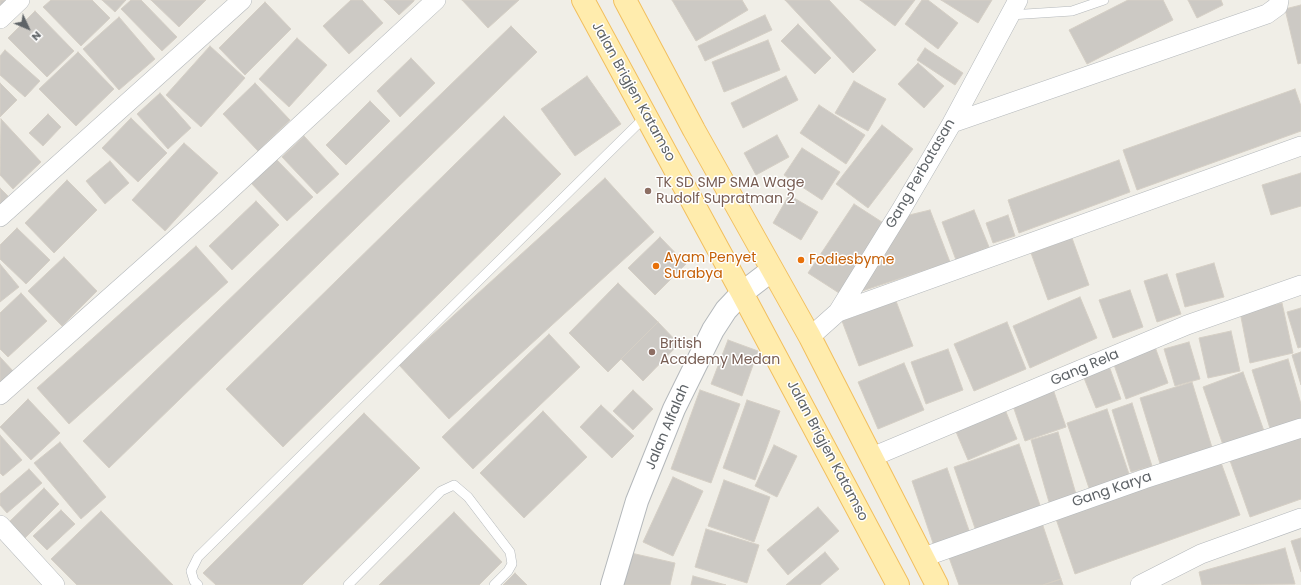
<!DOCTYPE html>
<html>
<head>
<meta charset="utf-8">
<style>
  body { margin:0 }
  #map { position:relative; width:1301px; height:585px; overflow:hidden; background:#f0eee7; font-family:Poppins,sans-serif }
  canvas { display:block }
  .north { position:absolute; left:8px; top:8px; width:40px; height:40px; -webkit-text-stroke:3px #fff; paint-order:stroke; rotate:134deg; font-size:11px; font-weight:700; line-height:16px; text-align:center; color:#5e6367 }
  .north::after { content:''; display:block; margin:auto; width:14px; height:18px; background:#5e6367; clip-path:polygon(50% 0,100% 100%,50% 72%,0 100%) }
</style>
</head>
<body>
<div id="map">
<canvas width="1301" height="585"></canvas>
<div class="north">N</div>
</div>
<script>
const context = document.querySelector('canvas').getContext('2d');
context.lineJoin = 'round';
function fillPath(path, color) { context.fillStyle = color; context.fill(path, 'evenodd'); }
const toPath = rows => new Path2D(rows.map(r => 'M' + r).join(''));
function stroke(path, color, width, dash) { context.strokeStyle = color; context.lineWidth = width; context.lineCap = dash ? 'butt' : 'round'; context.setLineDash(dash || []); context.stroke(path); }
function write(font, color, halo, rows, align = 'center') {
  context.font = font + ' Poppins,sans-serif'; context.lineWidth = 3; context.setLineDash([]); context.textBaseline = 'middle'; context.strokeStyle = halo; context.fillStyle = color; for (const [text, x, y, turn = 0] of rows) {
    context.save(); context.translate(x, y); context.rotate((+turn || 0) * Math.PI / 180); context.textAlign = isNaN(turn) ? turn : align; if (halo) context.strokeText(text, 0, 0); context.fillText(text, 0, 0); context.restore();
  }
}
const building = toPath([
  [0,0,8,0,0,7,0,0],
  [51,0,92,0,110,18,81,46,43,7,51,0],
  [102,0,126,0,115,12,102,0],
  [131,0,141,0,177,37,162,51,121,9,131,0],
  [151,0,206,0,179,27,151,0],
  [351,0,362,0,383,23,349,54,323,26,351,0],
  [384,0,414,0,414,1,399,15,384,0],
  [462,0,519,0,488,28,462,0],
  [672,0,742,0,748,10,696,41,672,0],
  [785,0,829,0,876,50,853,73,785,0],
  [860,0,915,0,895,26,860,0],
  [922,0,928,0,958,23,938,49,905,24,922,0],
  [941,0,992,0,978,23,941,0],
  [1128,0,1163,0,1173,20,1087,64,1069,30,1128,0],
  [1188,0,1221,0,1223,5,1197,18,1188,0],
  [265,2,291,29,245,75,219,48,265,2],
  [1301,5,1301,63,1298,64,1285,9,1301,5],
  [35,11,74,51,47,77,8,38,35,11],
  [765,15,772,30,705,61,698,46,765,15],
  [119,17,155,59,119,90,83,49,119,17],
  [798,24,831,58,815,74,781,41,798,24],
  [511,26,537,52,109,468,83,441,511,26],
  [297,38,327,65,289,107,259,79,297,38],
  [768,40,780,70,724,92,712,62,768,40],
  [210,46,245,78,201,127,166,95,210,46],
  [925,48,963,73,955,85,917,60,925,48],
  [5,50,40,81,25,97,0,75,0,56,5,50],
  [78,52,114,89,76,126,39,89,78,52],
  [411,58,435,83,400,117,377,91,411,58],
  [918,63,944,86,924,108,898,84,918,63],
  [587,76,621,124,575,156,541,109,587,76],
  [786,76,798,100,743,128,731,103,786,76],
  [854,81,886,99,868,131,835,113,854,81],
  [0,83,17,100,0,117,0,83],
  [255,83,290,120,258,151,223,114,255,83],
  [1295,89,1301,106,1301,131,1137,190,1123,150,1295,89],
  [160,93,191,128,168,149,137,114,160,93],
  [370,101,390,121,346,165,326,145,370,101],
  [819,105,865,135,846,164,800,133,819,105],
  [48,114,61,127,43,146,29,133,48,114],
  [504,116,561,174,283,447,226,389,504,116],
  [131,118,167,153,138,182,102,148,131,118],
  [1,119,41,162,13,189,0,175,1,119],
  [882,125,913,149,868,208,836,184,882,125],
  [777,135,789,157,756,175,744,153,777,135],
  [304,136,339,174,317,194,282,157,304,136],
  [184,143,218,173,165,231,132,200,184,143],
  [802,148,840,172,822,200,784,175,802,148],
  [275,158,313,197,287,221,250,182,275,158],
  [1119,160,1130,192,1019,233,1008,200,1119,160],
  [110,161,129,183,105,204,86,181,110,161],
  [1301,173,1301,206,1271,215,1262,185,1301,173],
  [605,178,654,232,449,419,399,365,605,178],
  [67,180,97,210,54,253,25,223,67,180],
  [0,188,8,196,0,204,0,188],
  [789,195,818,212,801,240,773,223,789,195],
  [256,201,279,225,232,270,209,246,256,201],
  [854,204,885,224,839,293,808,273,854,204],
  [930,210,950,262,859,292,905,216,930,210],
  [974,210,989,247,956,260,942,222,974,210],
  [1008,215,1015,236,993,243,986,223,1008,215],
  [17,228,50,260,26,284,0,259,0,245,17,228],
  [660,237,686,264,655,295,628,268,660,237],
  [1072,238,1089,285,1048,300,1031,253,1072,238],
  [196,246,228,282,69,424,37,388,196,246],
  [64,257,97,291,62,326,28,291,64,257],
  [1214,263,1224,297,1185,307,1176,274,1214,263],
  [0,264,19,287,0,302,0,264],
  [1167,274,1181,314,1157,322,1144,281,1167,274],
  [618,283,658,322,608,372,569,333,618,283],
  [1130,290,1143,327,1113,338,1099,300,1130,290],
  [21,293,47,321,8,357,0,349,0,313,21,293],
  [1080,297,1097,338,1030,368,1013,326,1080,297],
  [896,301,913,346,859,366,842,321,896,301],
  [1282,303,1293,353,1250,363,1240,312,1282,303],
  [1301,308,1301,347,1298,348,1287,312,1301,308],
  [658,322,679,344,643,381,621,359,658,322],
  [1007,322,1026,369,974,391,954,344,1007,322],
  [1231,331,1240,371,1208,378,1199,338,1231,331],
  [549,334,580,367,473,469,442,437,549,334],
  [728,340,758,351,742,396,711,384,728,340],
  [1189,342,1200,379,1175,386,1164,349,1189,342],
  [1154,344,1168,383,1126,399,1112,359,1154,344],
  [948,349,963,390,926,404,911,362,948,349],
  [1301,352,1301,385,1292,355,1301,352],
  [0,357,14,372,0,385,0,357],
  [1288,359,1301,404,1301,426,1272,435,1252,370,1288,359],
  [904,363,924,410,878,429,858,382,904,363],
  [1108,363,1121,399,1096,408,1082,373,1108,363],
  [1243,372,1264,431,1223,445,1203,387,1243,372],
  [1192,382,1214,454,1162,470,1140,398,1192,382],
  [1052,386,1066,427,1025,441,1011,400,1052,386],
  [633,390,653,409,633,430,613,411,633,390],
  [700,390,740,404,711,483,671,469,700,390],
  [28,399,60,433,31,460,0,427,28,399],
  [747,400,780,411,755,480,723,468,747,400],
  [1132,403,1152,466,1131,472,1112,410,1132,403],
  [601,405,634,436,612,458,580,427,601,405],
  [1004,407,1017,439,968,460,954,427,1004,407],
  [1107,409,1130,477,1090,491,1067,423,1107,409],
  [543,411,587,457,524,518,480,473,543,411],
  [364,413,420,468,302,585,216,585,203,573,364,413],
  [1301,429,1301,499,1250,517,1228,455,1301,429],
  [1058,432,1078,501,1051,509,1031,440,1058,432],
  [0,435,22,460,3,476,0,473,0,435],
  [60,442,106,497,81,519,34,463,60,442],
  [1019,444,1042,511,977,534,954,467,1019,444],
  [774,445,797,456,777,497,755,486,774,445],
  [1219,457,1240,515,1075,574,1055,516,1219,457],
  [947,468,971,536,935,549,912,481,947,468],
  [29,469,42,483,7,513,0,505,0,494,29,469],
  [673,477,703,491,673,556,643,542,673,477],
  [724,480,770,497,754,542,708,526,724,480],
  [44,488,59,504,23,540,7,524,44,488],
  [818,507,839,531,788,575,767,550,818,507],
  [61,510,75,524,47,550,33,536,61,510],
  [101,511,173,585,77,585,51,559,101,511],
  [454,512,502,562,479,585,379,585,454,512],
  [1041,520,1061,579,1043,585,959,585,947,552,1041,520],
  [706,529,759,545,747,583,695,567,706,529],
  [1301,538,1301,572,1291,541,1301,538],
  [1285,548,1295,584,1202,585,1199,572,1285,548],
  [825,552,839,569,820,585,786,585,825,552],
  [631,553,675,563,670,585,624,585,631,553],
  [515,573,527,585,503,585,515,573],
  [693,576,726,585,691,585,693,576],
  [1061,579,1063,585,1043,585,1061,579]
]);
fillPath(building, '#ccc9c4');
stroke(building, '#d5cfc5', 1);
const service = toPath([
  [1010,15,1072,11,1104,0],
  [198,585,194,581,191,571,198,557,646,116],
  [348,585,441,491,454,485,468,497,510,552,512,564,508,571,494,585]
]);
const minor = toPath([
  [0,19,20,0],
  [952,123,1267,14,1278,6,1279,0],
  [0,217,242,0],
  [838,312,1301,146],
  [810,337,838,312,901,210,952,123,1018,0],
  [0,395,215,204,436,0],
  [872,457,1187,325,1301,285],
  [0,525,55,585],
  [924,557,1144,479,1301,428],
  [1140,585,1201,554,1301,518]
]);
const tertiary = toPath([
  [612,585,637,501,674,409,713,330,726,310,742,293,772,270]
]);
const primary = toPath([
  [583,0,742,293,898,585],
  [625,0,694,130,810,337,937,585]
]);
stroke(service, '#b4b8bb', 10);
stroke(minor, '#b4b8bb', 20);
stroke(tertiary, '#b4b8bb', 24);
stroke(primary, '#f2bf5e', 24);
stroke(service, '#fff', 9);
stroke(minor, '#fff', 19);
stroke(tertiary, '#fff', 22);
stroke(primary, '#ffecad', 22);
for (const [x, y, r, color] of [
  [648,191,4,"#8d6e63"],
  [801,260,4,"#e8710a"],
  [656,266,4,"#e8710a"],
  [652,352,4,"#8d6e63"]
]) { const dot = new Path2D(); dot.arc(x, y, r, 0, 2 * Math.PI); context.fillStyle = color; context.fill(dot); stroke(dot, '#fff', 1.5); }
write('14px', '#5e6367', '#fff', [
  ["Jalan Brigjen Katamso",633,92,61],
  ["Gang Perbatasan",921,174,-60],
  ["Gang Rela",1085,368,-23],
  ["Jalan Alfalah",668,427,-67],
  ["Jalan Brigjen Katamso",827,451,62],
  ["Gang Karya",1112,490,-19]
]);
write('14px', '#785e54', '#fff', [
  ["TK SD SMP SMA Wage",656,183],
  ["Rudolf Supratman 2",656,199],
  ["British",660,344],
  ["Academy Medan",660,360]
], 'left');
write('14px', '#c56008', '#fff', [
  ["Ayam Penyet",664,258],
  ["Surabya",664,274],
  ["Fodiesbyme",809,260]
], 'left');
</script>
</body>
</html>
